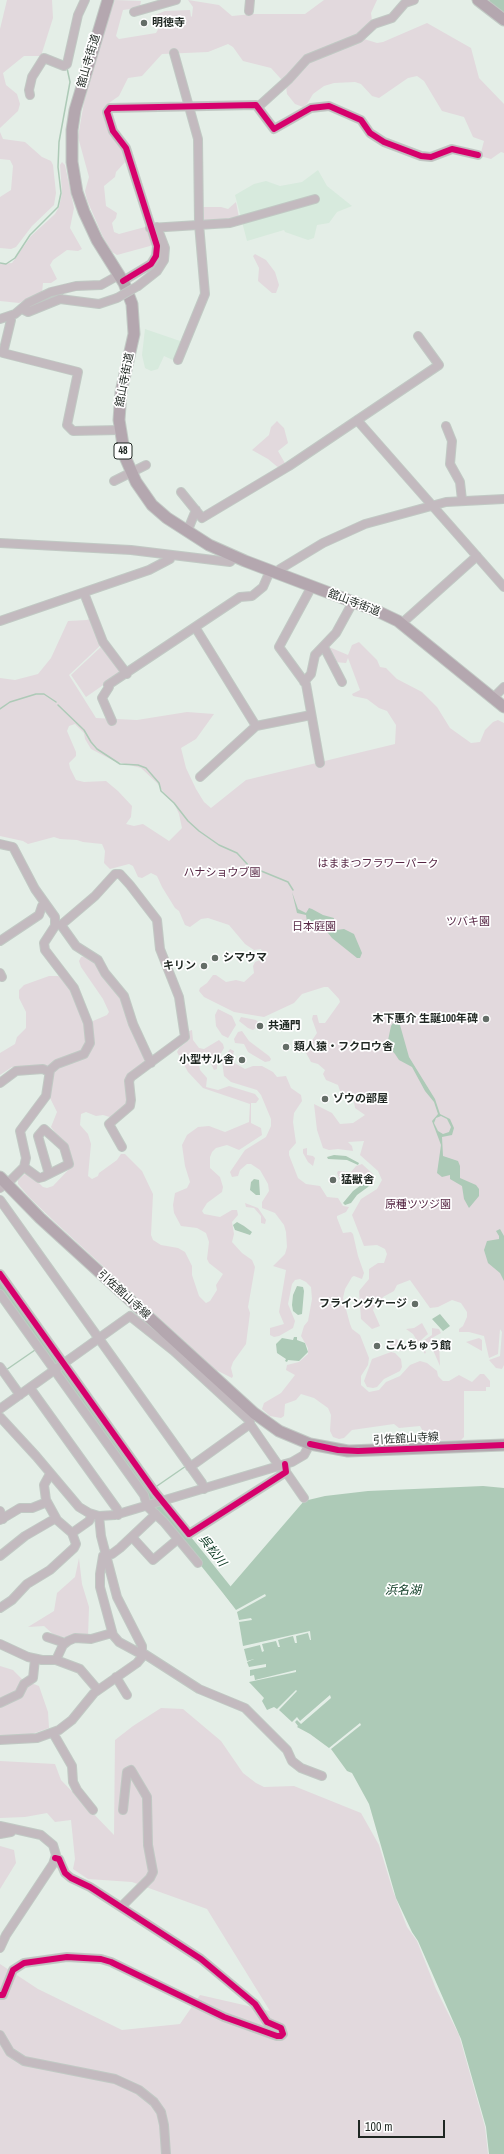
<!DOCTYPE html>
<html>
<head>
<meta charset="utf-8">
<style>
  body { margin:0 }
  #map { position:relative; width:504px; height:2154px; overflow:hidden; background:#e4eee7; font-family:"Archivo Narrow",sans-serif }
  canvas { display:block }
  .scale { position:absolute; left:358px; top:2120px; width:87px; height:18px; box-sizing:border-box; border:2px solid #1f2722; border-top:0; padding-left:5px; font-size:12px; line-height:14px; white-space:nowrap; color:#1f2722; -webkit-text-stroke:3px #fff; paint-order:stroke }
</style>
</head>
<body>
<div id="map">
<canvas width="504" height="2154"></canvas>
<div class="scale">100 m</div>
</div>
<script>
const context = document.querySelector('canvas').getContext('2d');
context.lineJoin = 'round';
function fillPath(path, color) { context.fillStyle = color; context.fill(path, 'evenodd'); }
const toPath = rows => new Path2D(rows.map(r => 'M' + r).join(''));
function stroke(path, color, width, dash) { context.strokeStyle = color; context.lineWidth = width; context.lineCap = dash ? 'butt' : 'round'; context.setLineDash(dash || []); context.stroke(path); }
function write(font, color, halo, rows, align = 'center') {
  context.font = font + ' "Archivo Narrow","Noto Sans JP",sans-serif'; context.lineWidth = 3.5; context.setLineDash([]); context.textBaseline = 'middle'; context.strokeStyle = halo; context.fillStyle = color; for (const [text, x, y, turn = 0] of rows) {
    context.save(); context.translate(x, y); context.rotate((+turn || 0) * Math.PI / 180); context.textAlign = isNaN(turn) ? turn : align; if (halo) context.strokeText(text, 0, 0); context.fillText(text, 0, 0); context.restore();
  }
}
fillPath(toPath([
  [318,170,327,186,352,206,337,212,329,223,317,225,314,238,308,240,285,232,284,230,247,241,235,195,254,184,266,181,280,186,302,182],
  [145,329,183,342,175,361,164,356,158,369,151,371,145,368,142,355]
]), '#d7eadd');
fillPath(toPath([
  [7,0,52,0,53,18,41,56,24,56,3,73,6,85,17,94,20,104,18,111,0,128,0,29],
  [115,0,141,1,140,7,137,8,123,10,116,36,119,39,156,33,160,26,155,15,165,11,190,10,191,17,192,16,193,7,188,0,219,5,232,16,252,14,305,14,324,0,377,0,371,13,372,21,364,32,308,56,285,79,281,79,271,68,243,61,233,47,228,44,208,52,162,54,142,76,128,78,119,96,109,103,104,108,122,146,126,161,116,172,115,177,104,186,106,206,117,213,116,218,112,223,114,232,119,234,145,227,153,243,150,246,117,255,112,252,103,237,87,200,85,191,89,177,78,137,84,102,107,22],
  [427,23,471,48,479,78,504,104,504,153,501,152,491,159,480,156,484,141,473,137,464,117,442,111,424,81,417,76,408,78,379,98,372,96,361,84,355,82,334,83,324,86,313,94,307,104,303,107,295,104,287,94,286,86,306,62,364,39,377,43,383,42],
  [0,132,3,139,25,142,42,157,51,161,53,165,56,193,54,205,32,226,16,247,11,249,0,248,0,197,11,190,13,166,10,160,0,159],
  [62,162,65,165,74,208,70,228,82,249,78,251,67,250,53,260,50,265,57,279,51,283,43,283,42,293,19,303,0,301,0,264,12,263,31,236,55,214,59,207,62,193,60,165],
  [236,202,239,218,203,222,201,207,221,207,228,209],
  [255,254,266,260,275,272,279,285,276,293,272,293,258,281,259,268,253,256],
  [277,421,284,428,288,443,278,451,286,465,280,469,268,459,252,450,269,435,271,427],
  [91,618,102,644,69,675,96,718,137,720,187,712,214,714,196,739,181,748,186,768,196,789,204,802,211,808,246,780,395,744,396,725,387,711,379,708,367,699,353,696,352,694,360,690,348,658,346,663,334,662,329,653,329,647,348,655,352,645,359,642,377,660,380,667,386,668,397,679,422,692,437,707,450,728,471,743,480,742,485,730,493,722,498,720,504,723,504,1365,502,1369,496,1368,489,1360,500,1356,502,1332,500,1329,498,1354,489,1358,484,1336,469,1332,459,1332,459,1329,463,1326,467,1317,467,1312,461,1303,452,1300,438,1307,430,1308,410,1280,397,1285,394,1291,383,1297,379,1304,374,1307,373,1310,380,1326,372,1329,361,1319,359,1291,369,1279,369,1269,378,1263,384,1263,387,1254,385,1249,377,1245,364,1246,352,1215,361,1199,377,1189,382,1180,378,1171,360,1155,364,1141,348,1142,352,1146,353,1151,338,1149,329,1150,323,1148,317,1130,314,1104,332,1113,340,1124,353,1123,365,1115,355,1108,354,1102,350,1097,340,1091,338,1085,326,1080,323,1074,325,1070,318,1064,311,1062,305,1051,317,1033,312,1019,313,1015,317,1015,319,1023,325,1023,340,1002,339,999,328,987,324,987,302,994,294,1003,264,1017,234,1012,204,997,199,991,200,988,207,983,213,975,216,975,226,982,236,980,244,982,254,973,253,966,255,962,265,958,261,949,254,950,245,944,229,925,208,918,201,919,190,927,185,925,179,911,175,908,162,887,157,876,151,873,142,878,138,877,133,866,129,864,110,869,104,863,105,851,102,844,83,842,77,840,60,839,54,837,28,844,23,841,0,836,0,678,15,680,38,674,51,658,68,621,87,620],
  [75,724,84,733,85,739,91,749,114,761,141,768,157,783,167,797,174,803,179,814,182,828,169,841,143,824,134,826,126,824,131,817,132,806,118,791,106,781,84,782,76,780,70,768,69,763,76,756,76,752,67,731,69,726],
  [103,645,122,672,86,697,71,675],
  [85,956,91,958,117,989,146,1063,131,1074,129,1101,113,1118,103,1115,96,1116,86,1112,81,1114,80,1125,88,1134,91,1144,88,1176,92,1179,98,1176,99,1173,117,1160,121,1154,125,1154,142,1171,153,1194,151,1235,153,1240,161,1245,178,1248,185,1252,192,1266,192,1275,199,1296,206,1303,210,1301,217,1290,216,1285,223,1274,209,1263,207,1259,209,1242,206,1233,197,1228,181,1226,174,1213,173,1205,175,1193,187,1188,190,1182,185,1166,182,1145,187,1135,198,1127,209,1126,225,1132,249,1122,250,1104,203,1088,188,1072,177,1052,179,1048,189,1040,189,1031,192,1030,193,1040,199,1048,204,1049,219,1040,223,1044,224,1048,217,1060,217,1069,214,1070,209,1060,205,1059,199,1065,200,1070,207,1078,206,1087,218,1090,229,1086,255,1094,259,1099,256,1103,251,1103,251,1123,261,1128,262,1135,239,1150,227,1145,216,1148,212,1152,210,1157,210,1168,220,1177,223,1187,222,1192,207,1203,202,1211,204,1214,220,1217,232,1210,237,1210,238,1215,232,1222,234,1234,232,1242,242,1253,252,1260,255,1267,248,1307,250,1313,246,1344,233,1362,231,1368,233,1376,232,1378,216,1370,56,1223,29,1197,18,1184,18,1180,26,1173,30,1174,43,1187,47,1188,53,1186,71,1167,66,1147,51,1127,57,1112,50,1098,53,1070,83,1057,93,1021,107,1015,109,1012,103,999,81,967,79,961,81,957],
  [49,976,58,976,66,980,85,1020,87,1048,48,1067,12,1067,0,1075,0,1053,15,1044,17,1037,26,1028,26,1012,19,998,19,990,24,985],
  [218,1009,232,1016,236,1025,228,1038,222,1035,216,1026,215,1015],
  [241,1017,256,1020,258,1022,257,1027,253,1030,248,1028,239,1021],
  [242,1031,249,1041,269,1056,271,1059,270,1061,265,1062,253,1055,248,1052,244,1044,235,1043,234,1039,238,1032],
  [230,1049,234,1051,232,1058,233,1062,245,1069,253,1066,262,1066,273,1072,277,1077,286,1076,291,1088,301,1095,302,1101,294,1113,293,1122,296,1143,289,1151,289,1155,298,1178,306,1184,320,1186,327,1197,338,1198,343,1206,349,1207,346,1212,337,1216,337,1218,343,1233,351,1232,353,1234,358,1256,364,1273,362,1279,354,1276,352,1277,345,1289,343,1298,350,1324,352,1329,360,1335,369,1358,368,1365,361,1376,361,1385,369,1392,379,1390,386,1382,400,1376,410,1365,420,1361,427,1363,437,1371,438,1376,443,1381,449,1381,459,1375,472,1382,480,1374,484,1374,490,1381,490,1387,486,1387,486,1391,464,1391,464,1437,461,1440,431,1441,427,1439,420,1426,399,1428,394,1424,352,1430,344,1438,339,1439,333,1437,330,1431,331,1415,328,1408,314,1398,301,1394,296,1400,285,1404,284,1416,281,1418,270,1416,262,1409,264,1403,281,1393,295,1375,286,1370,287,1365,299,1362,308,1354,308,1348,301,1336,304,1326,308,1321,312,1299,311,1287,306,1282,300,1279,295,1280,292,1284,288,1304,295,1321,293,1328,279,1336,274,1337,270,1335,270,1328,284,1324,279,1312,286,1270,273,1266,285,1254,287,1247,286,1232,284,1225,275,1213,262,1208,262,1202,269,1191,268,1184,260,1170,251,1164,247,1164,240,1170,238,1176,232,1177,230,1172,245,1150,266,1137,271,1126,271,1119,261,1095,257,1090,231,1082,224,1076,222,1061],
  [307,1148,307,1155,313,1156,315,1158,313,1166,308,1162,303,1153,303,1149],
  [362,1164,373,1174,373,1180,364,1178,342,1185,337,1173,338,1171,351,1172,356,1166],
  [245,1203,258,1208,266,1220,265,1224,261,1223,261,1216,254,1208,246,1207],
  [422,1323,428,1334,420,1341,421,1348,426,1352,425,1354,413,1334,406,1329,414,1328],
  [432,1328,439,1329,441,1333,432,1338,428,1348,425,1348,423,1341,432,1335],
  [479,1338,482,1340,482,1351,466,1342],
  [397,1339,402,1351,389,1350,390,1342],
  [436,1341,439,1342,440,1366,433,1350,433,1345],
  [391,1352,395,1353,401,1359,402,1367,400,1371,384,1379,377,1387,373,1388,367,1387,364,1381,372,1359],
  [79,1558,82,1584,89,1607,88,1637,84,1639,55,1636,44,1626,28,1627,54,1611,57,1593,75,1577],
  [0,1666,13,1670,23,1680,39,1686,48,1712,49,1728,32,1734,0,1736],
  [161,1708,183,1709,221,1741,243,1773,256,1783,264,1787,294,1786,361,1813,379,1845,393,1891,407,1927,417,1941,436,1989,459,2035,485,2127,488,2154,0,2154,0,1964,38,1989,122,2030,180,2024,200,1995,270,2011,207,1909,132,1882,88,1879,73,1869,75,1859,71,1820,55,1822,47,1813,25,1817,0,1818,0,1761,55,1764,61,1780,114,1835,115,1740,133,1726],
  [0,1846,14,1850,16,1863,0,1889]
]), '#e2d9dd');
fillPath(toPath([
  [489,0,504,0,504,15,491,4],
  [292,892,298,909,306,913,309,908,312,909,323,915,334,918,333,926,326,926,329,931,344,929,354,934,362,953,360,958,357,958,332,938,324,928,310,925,307,922,306,915,297,913],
  [395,1020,400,1025,409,1057,435,1099,440,1114,450,1119,454,1128,452,1135,442,1137,443,1156,458,1161,460,1166,460,1178,476,1185,479,1189,479,1196,469,1208,464,1199,462,1186,450,1179,450,1175,442,1177,437,1173,441,1145,432,1121,438,1114,434,1102,425,1091,412,1067,399,1060,395,1054,387,1045,391,1026],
  [441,1116,447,1119,451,1127,449,1132,443,1134,438,1131,434,1123,436,1118],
  [334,1155,346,1156,359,1163,358,1165,347,1160,328,1159,327,1157],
  [254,1179,259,1180,260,1195,256,1195,250,1190,251,1182],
  [369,1179,371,1183,368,1187,357,1195,351,1203,345,1205,343,1203,353,1191],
  [237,1222,244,1226,252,1232,250,1235,235,1230,233,1225],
  [500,1229,504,1236,504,1281,500,1273,488,1263,484,1250,487,1241,499,1239,499,1236,496,1231],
  [297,1286,303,1287,304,1291,302,1314,298,1315,293,1311,292,1305,293,1295],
  [440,1314,450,1326,443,1331,432,1319],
  [294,1337,297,1337,297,1340,305,1343,308,1352,299,1361,288,1360,287,1362,285,1361,286,1359,277,1353,276,1344,282,1338,293,1340],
  [483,1486,504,1488,504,2154,489,2154,486,2127,461,2039,418,1941,412,1932,396,1898,369,1804,352,1773,347,1771,331,1749,361,1725,360,1723,329,1748,310,1734,297,1727,298,1726,295,1722,297,1720,301,1724,331,1698,330,1695,300,1721,297,1717,292,1722,279,1710,297,1691,296,1690,277,1709,274,1707,267,1710,262,1701,264,1698,249,1682,296,1672,296,1670,255,1680,254,1675,250,1676,250,1670,266,1667,266,1664,249,1667,247,1662,254,1659,247,1661,244,1649,260,1645,262,1652,264,1651,262,1644,276,1641,278,1647,280,1647,278,1640,293,1636,295,1643,297,1643,296,1636,308,1633,310,1640,311,1640,310,1631,243,1646,239,1622,252,1620,251,1618,239,1620,237,1612,266,1596,265,1594,236,1610,224,1594,304,1501,325,1496,368,1491]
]), '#adcab7');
stroke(toPath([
  [0,263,6,264,15,258,30,235,58,207,61,193,58,167,59,142,70,82,67,68],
  [58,705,84,730,91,742,97,749,120,764,138,765,146,768,159,783,161,791,174,803,188,821,199,831,219,845,237,853,249,866,288,882,293,890],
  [0,709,10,702,36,694,44,694,56,702],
  [6,1370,35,1350],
  [157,1486,186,1466]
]), '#adcab7', 1.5);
stroke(toPath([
  [0,1284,150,1494,235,1600]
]), '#adcab7', 10);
const minor = toPath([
  [249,11,250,0],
  [134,12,176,0],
  [174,53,198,139,199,224,205,294,178,360],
  [30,95,29,90,32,77,44,58,64,66,67,64,78,15,85,0],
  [258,107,289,79,307,59,359,38,374,24,392,18,405,3,414,0],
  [150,228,230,223,315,199],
  [123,281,151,264,156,256,157,246,126,148,113,131,107,112,110,108,256,105,274,129,311,108,329,106,361,120,370,133,384,142,421,156,431,157,452,149,478,155],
  [138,286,157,271,164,260,165,248,157,227],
  [22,309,28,312,60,299,99,304,117,298],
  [10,317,11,320,3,353,78,372,67,425,73,431,119,430],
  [0,319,15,314,28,303,51,292,76,286,101,285,119,275],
  [357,420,504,587],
  [446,426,452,441,450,464,460,482,462,500],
  [114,481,146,465],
  [181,492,202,518,289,466,439,365,418,336],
  [187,532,196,510],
  [0,543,131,550,230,562,235,557],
  [278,574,280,569,323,543,365,524,446,502,504,499],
  [312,586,279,647,306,684,320,763],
  [84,593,103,642,127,674],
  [0,621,149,570,170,559,170,555],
  [401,624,477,556],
  [195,627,256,726],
  [324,647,342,682],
  [304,682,311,674,315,655,336,633,353,602],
  [493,698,504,687],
  [112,721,102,698,109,687,108,685,240,597,252,596,263,587,270,571],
  [200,777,256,726,311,715],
  [0,844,13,847,35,889,55,917,55,926,44,943,45,950,74,988,88,1023,90,1043,84,1054,57,1064,50,1070,46,1096,20,1131,26,1158,24,1167,10,1181,0,1188],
  [55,924,61,925,95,896,115,874,120,874,130,885,157,920,160,949,179,997,185,1037,131,1077,129,1081,131,1100,130,1106,109,1124,122,1147],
  [61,925,76,946,98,960,105,973,124,996,133,1024,151,1063],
  [0,941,39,915,42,906,45,903],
  [0,973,2,977],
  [0,1083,16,1071,43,1069,49,1072],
  [24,1167,39,1178,43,1177,69,1164,64,1147,44,1129,38,1136,49,1174],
  [0,1200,202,1483,204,1489],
  [0,1274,155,1492,189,1534,286,1472,285,1464],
  [0,1294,144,1495,147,1506,164,1522,198,1563],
  [0,1367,20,1395],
  [30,1388,117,1509,118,1515],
  [0,1409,130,1316,174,1351,250,1421,250,1424,190,1467],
  [0,1417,36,1456,79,1507,89,1513,99,1516,115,1515,292,1462,304,1455,310,1444],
  [250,1424,279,1466],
  [286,1472,304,1498],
  [50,1474,44,1485,46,1500,57,1520,72,1533],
  [0,1511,3,1519],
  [0,1520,20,1508,32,1508,47,1502],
  [132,1537,153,1560,178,1539],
  [0,1556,25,1536,56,1518],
  [0,1608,12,1600,27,1584,50,1570,74,1548,76,1544,72,1533,89,1521,92,1515],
  [47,1637,65,1643],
  [0,1644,28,1657,42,1660,56,1660,63,1645,68,1641,75,1638,91,1639,112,1633],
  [143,1653,199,1689,245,1708,287,1750,292,1761,301,1768,322,1776],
  [143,1655,119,1642,113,1635,100,1587,100,1574,103,1556,112,1554,120,1548,156,1514],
  [56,1660,80,1669,98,1690],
  [116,1677,127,1695],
  [0,1703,19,1694,24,1684,33,1678,35,1659],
  [53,1733,72,1766,73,1782,77,1790,93,1810],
  [0,1740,37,1738,59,1730,72,1720,94,1693,137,1663,142,1657,142,1646,117,1597,101,1536,99,1516],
  [0,1826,41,1835,53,1845,56,1855,53,1864,6,1935,0,1948],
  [0,1834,11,1832,11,1829],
  [121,1907,150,1878,153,1872,148,1845,147,1797,131,1770,127,1772,123,1810],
  [0,1995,3,1995,13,1970,24,1963,67,1957,101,1959,111,1962,224,2017,277,2036,281,2036,283,2034,281,2028,267,2022,255,2004,201,1959,90,1887,71,1878,65,1873,59,1859,55,1858],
  [0,2035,10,2052,24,2061,115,2079,139,2090,154,2102,161,2112,164,2125,166,2154]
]);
const major = toPath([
  [108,0,75,110,72,130,72,162,77,192,84,212,97,240,124,283,132,304,134,334,121,392,119,420,125,457,136,482,152,505,167,518,209,545,245,561,377,611,398,621,504,707],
  [478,0,504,20],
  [0,1177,40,1218,254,1413,279,1431,310,1444,348,1451,504,1445]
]);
stroke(minor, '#c1c9c4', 10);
stroke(major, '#c1c9c4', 13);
stroke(minor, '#c3babf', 8);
stroke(major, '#b4a7af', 11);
const minorBridge = toPath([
  [117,298,138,286]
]);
stroke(minorBridge, '#c1c9c4', 10, []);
stroke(minorBridge, '#c3babf', 8);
stroke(toPath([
  [123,281,151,264,156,256,157,246,126,148,113,131,107,112,110,108,256,105,274,129,311,108,329,106,361,120,370,133,384,142,421,156,431,157,452,149,478,155],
  [0,1274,155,1492,189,1534,286,1472,285,1464],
  [310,1444,338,1450,358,1451,504,1445],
  [0,1995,3,1995,13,1970,24,1963,67,1957,101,1959,111,1962,224,2017,277,2036,281,2036,283,2034,281,2028,267,2022,255,2004,201,1959,90,1887,71,1878,65,1873,59,1859,55,1858]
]), '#d6006c', 6);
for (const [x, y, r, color] of [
  [144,23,4,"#646d67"],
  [215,958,4,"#646d67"],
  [204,966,4,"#646d67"],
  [486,1019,4,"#646d67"],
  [260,1026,4,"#646d67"],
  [286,1047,4,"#646d67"],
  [242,1060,4,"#646d67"],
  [325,1099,4,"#646d67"],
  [333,1180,4,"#646d67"],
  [415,1304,4,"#646d67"],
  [377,1346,4,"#646d67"]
]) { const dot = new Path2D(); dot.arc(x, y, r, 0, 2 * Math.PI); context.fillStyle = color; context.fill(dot); stroke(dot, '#fff', 1.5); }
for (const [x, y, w] of [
  [123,451,18]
]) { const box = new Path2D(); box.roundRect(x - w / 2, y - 8, w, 16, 3); context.fillStyle = '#fff'; context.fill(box); stroke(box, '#1f2722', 1); }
write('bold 10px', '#1f2722', null, [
  ["48",123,451]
]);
write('bold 11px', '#1f2722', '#fff', [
  ["明徳寺",152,23],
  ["シマウマ",223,958],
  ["キリン",196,966,"right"],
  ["木下惠介 生誕100年碑",478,1019,"right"],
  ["共通門",268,1026],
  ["類人猿・フクロウ舎",294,1047],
  ["小型サル舎",234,1060,"right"],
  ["ゾウの部屋",333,1099],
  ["猛獣舎",341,1180],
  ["フライングケージ",407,1304,"right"],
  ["こんちゅう館",385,1346]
], 'left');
write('11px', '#1f2722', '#fff', [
  ["舘山寺街道",89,61,-74],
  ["舘山寺街道",125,380,-79],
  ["舘山寺街道",354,603,21],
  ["引佐舘山寺線",124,1295,42],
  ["引佐舘山寺線",406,1439,-3]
]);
write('11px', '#552543', '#fff', [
  ["はままつフラワーパーク",378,864],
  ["ハナショウブ園",222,873],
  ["ツバキ園",468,922],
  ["日本庭園",314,927],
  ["原種ツツジ園",418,1205]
]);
write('italic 12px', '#08371f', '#fff', [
  ["呉松川",212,1551,52],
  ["浜名湖",403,1591]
]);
</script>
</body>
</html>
